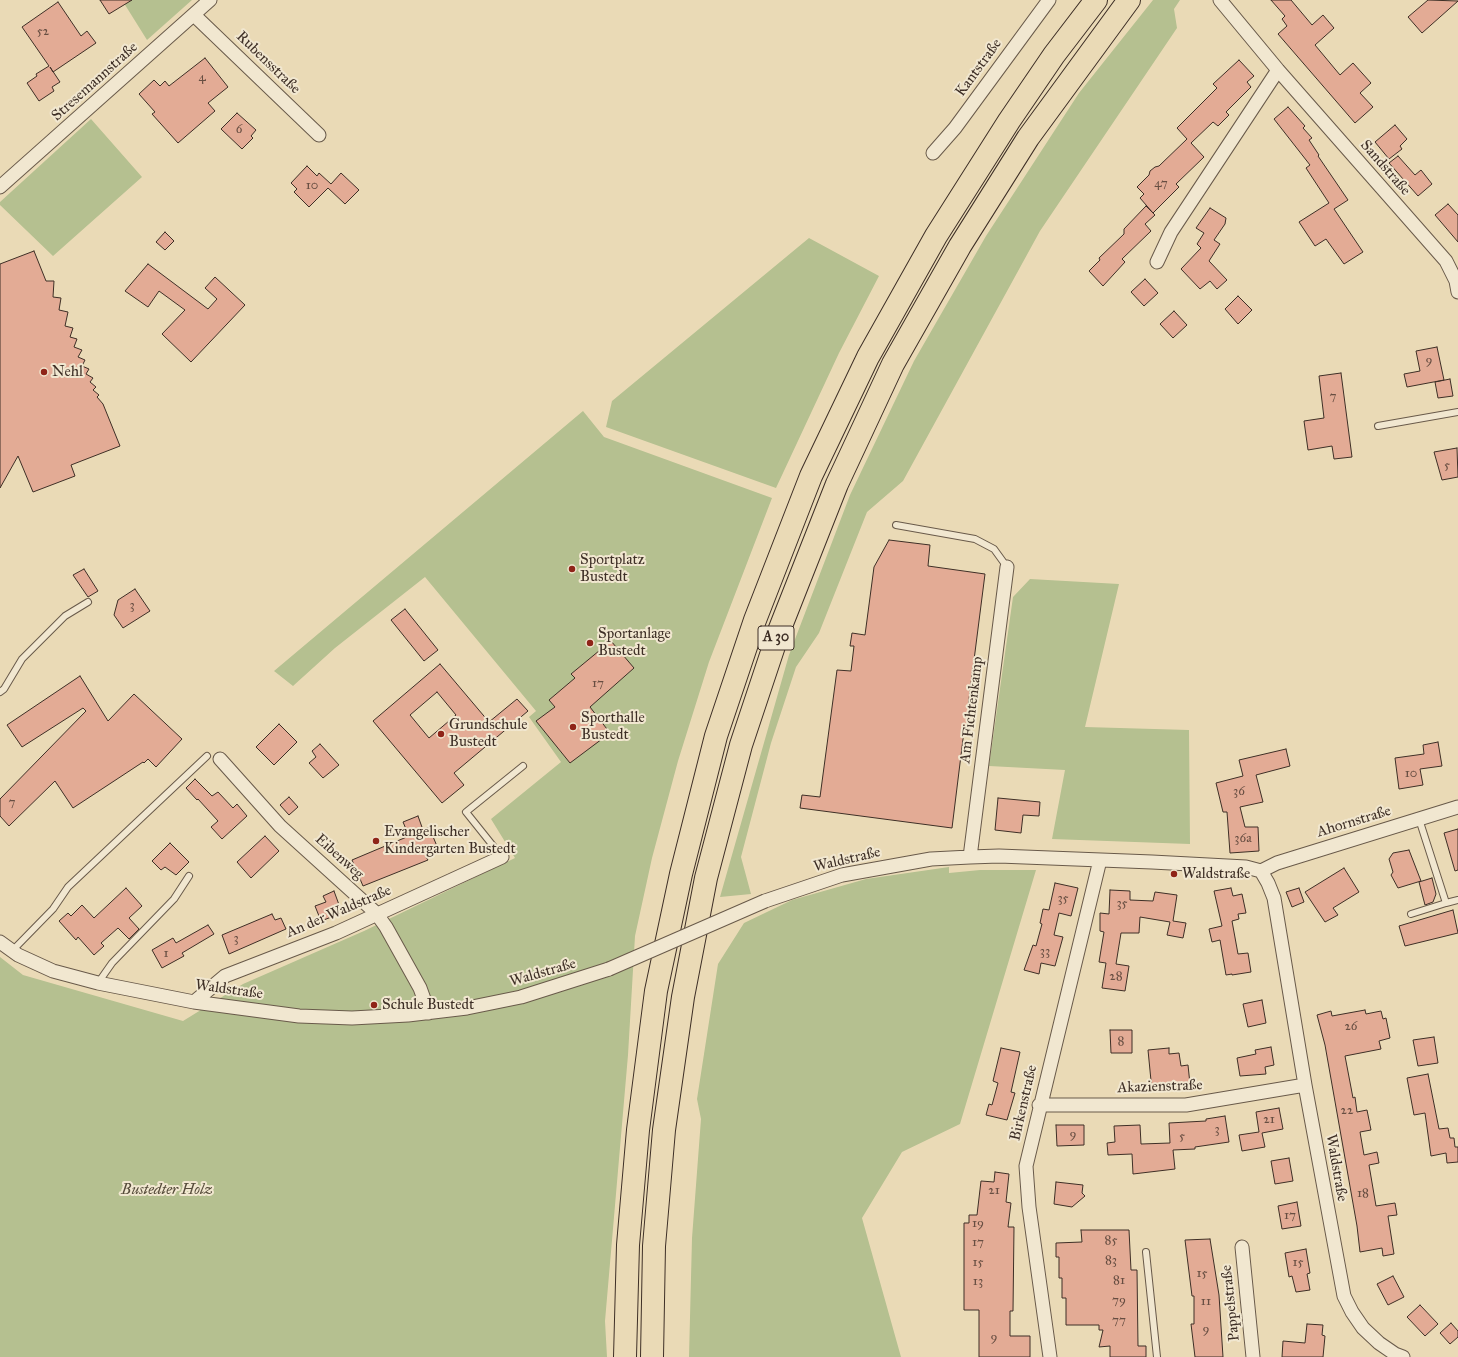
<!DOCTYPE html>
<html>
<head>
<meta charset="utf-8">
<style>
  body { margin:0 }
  canvas { display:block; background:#eadab6 }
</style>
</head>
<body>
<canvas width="1458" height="1357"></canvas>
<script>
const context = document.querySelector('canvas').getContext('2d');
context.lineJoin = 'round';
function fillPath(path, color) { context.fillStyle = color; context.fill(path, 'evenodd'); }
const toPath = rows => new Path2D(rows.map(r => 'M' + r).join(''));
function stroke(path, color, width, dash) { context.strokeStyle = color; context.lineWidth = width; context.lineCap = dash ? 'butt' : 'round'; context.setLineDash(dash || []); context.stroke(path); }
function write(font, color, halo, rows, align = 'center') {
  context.font = font + ' "IM FELL Great Primer",serif'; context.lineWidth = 4; context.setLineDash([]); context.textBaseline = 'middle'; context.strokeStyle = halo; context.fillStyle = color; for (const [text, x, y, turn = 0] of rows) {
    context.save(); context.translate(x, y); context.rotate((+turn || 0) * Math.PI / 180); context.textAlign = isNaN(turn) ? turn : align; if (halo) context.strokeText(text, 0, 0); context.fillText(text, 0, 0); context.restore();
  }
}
fillPath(toPath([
  [122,0,192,0,147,40],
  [1153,0,1180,0,1174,9,1177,28,1040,231,903,481,867,512,819,633,796,667,771,743,741,857,751,894,720,897,789,655,850,495,914,361,986,236,1079,93],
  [91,119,142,177,53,256,0,205,0,202],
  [809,238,879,276,839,353,776,488,606,427,612,401],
  [583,411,604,437,772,498,709,662,678,761,652,858,635,936,628,1055,605,1321,607,1357,0,1357,0,957,23,975,183,1021,243,984,364,931,515,858,491,819,561,762,529,717,536,711,425,577,335,648,293,686,274,671],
  [1030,579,1119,584,1085,727,1189,730,1190,844,1052,839,1065,770,989,766,1013,597],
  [949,867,949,873,980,870,1036,870,960,1124,902,1152,862,1218,901,1357,689,1357,692,1238,701,1119,697,1099,718,964,744,923,792,900,866,879]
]), '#b5c090');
const building = toPath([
  [100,0,132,0,109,14,100,0],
  [1271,0,1291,0,1312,25,1323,15,1334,28,1315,45,1340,75,1353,63,1371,83,1360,93,1373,107,1355,123,1278,34,1287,26,1282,19,1285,16,1271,0],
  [1428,0,1458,1,1422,33,1408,17,1428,0],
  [58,2,81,36,87,31,96,43,53,72,50,67,60,82,52,87,54,91,39,101,27,83,37,76,36,74,49,66,22,27,58,2],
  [205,58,228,87,208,103,215,111,178,143,152,114,155,112,139,94,154,80,160,86,165,81,169,86,205,58],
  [1239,60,1254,76,1247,82,1251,87,1226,112,1229,115,1218,126,1213,122,1191,143,1204,157,1176,184,1179,187,1153,213,1140,198,1144,194,1137,187,1149,175,1150,171,1155,167,1159,166,1187,139,1177,128,1217,88,1213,84,1239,60],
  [1288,107,1305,126,1303,128,1312,138,1309,140,1319,155,1318,156,1348,200,1334,209,1363,252,1344,264,1326,239,1315,246,1299,222,1329,203,1306,168,1310,165,1274,119,1288,107],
  [237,113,256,130,251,136,253,138,242,149,221,129,237,113],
  [1395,125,1407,139,1400,146,1402,149,1389,159,1375,142,1395,125],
  [1398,156,1415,175,1421,170,1432,184,1418,196,1389,163,1398,156],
  [307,166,317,176,319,173,331,184,341,173,359,190,345,204,328,188,309,207,294,192,297,189,291,183,307,166],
  [1448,204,1458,215,1458,242,1435,215,1448,204],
  [1146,206,1155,215,1145,224,1151,231,1122,259,1125,262,1103,286,1089,271,1100,260,1099,258,1124,234,1124,229,1146,206],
  [1210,208,1226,218,1225,224,1214,240,1220,244,1209,261,1227,280,1217,289,1210,281,1200,289,1181,269,1201,248,1197,244,1204,233,1196,228,1210,208],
  [165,232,174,241,165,250,156,242,165,232],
  [34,251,46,281,54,281,53,297,61,298,59,310,68,312,65,326,73,328,70,337,77,339,74,347,82,350,78,357,85,360,82,366,89,369,86,374,93,378,90,382,96,387,93,390,99,395,97,397,103,404,120,446,71,465,75,476,33,492,18,456,0,488,0,264,34,251],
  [148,264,208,309,217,299,205,288,215,277,245,305,191,362,162,334,185,310,159,291,148,307,125,291,148,264],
  [1145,279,1158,293,1144,306,1131,292,1145,279],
  [1238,296,1252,310,1238,324,1225,309,1238,296],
  [1174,311,1187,325,1173,338,1160,324,1174,311],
  [1437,347,1444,380,1407,387,1404,374,1420,371,1416,351,1437,347],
  [1341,373,1352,457,1334,459,1332,446,1308,450,1304,421,1324,418,1319,376,1341,373],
  [1450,379,1453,396,1438,398,1435,382,1450,379],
  [1457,448,1458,477,1442,480,1434,452,1457,448],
  [889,540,930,545,928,566,985,574,968,707,971,721,964,731,952,828,800,808,802,795,820,797,837,670,851,671,854,646,850,646,852,633,865,635,874,567,889,540],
  [84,569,98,591,88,597,73,575,84,569],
  [135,589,150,611,123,628,114,615,118,600,135,589],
  [405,609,438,650,424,661,391,620,405,609],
  [611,641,634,668,590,707,610,733,570,763,536,721,555,707,549,700,575,678,571,674,611,641],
  [440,664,489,722,517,699,528,711,454,773,464,785,442,803,373,721,440,664],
  [437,692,456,715,429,738,410,715,437,692],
  [80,676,108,721,134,694,182,739,156,767,148,759,144,763,143,762,73,808,55,781,9,826,0,816,0,799,86,711,83,708,22,747,7,725,80,676],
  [279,724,297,742,274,765,256,747,279,724],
  [1438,742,1442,766,1420,769,1423,785,1399,789,1395,758,1424,754,1423,745,1438,742],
  [320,744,339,765,323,778,309,763,316,757,312,751,320,744],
  [1286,749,1290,766,1256,775,1263,802,1240,807,1245,827,1258,827,1259,851,1230,853,1227,812,1223,812,1216,783,1243,776,1239,760,1286,749],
  [195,779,212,796,218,792,233,808,237,804,247,816,222,839,211,827,218,821,198,799,197,800,186,788,195,779],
  [289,797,298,807,289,815,280,805,289,797],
  [998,798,1040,802,1039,816,1023,815,1021,833,995,830,998,798],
  [418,816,423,830,429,827,439,851,426,857,428,860,363,886,352,860,409,836,403,822,418,816],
  [1458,829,1458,870,1455,871,1444,833,1458,829],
  [265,836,279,851,251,878,237,862,265,836],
  [170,843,189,862,176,875,165,867,161,870,152,861,170,843],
  [1409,850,1421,881,1398,888,1391,875,1393,872,1389,859,1393,853,1409,850],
  [1344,868,1359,892,1333,908,1338,915,1325,922,1305,892,1344,868],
  [1432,878,1436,894,1433,902,1425,905,1419,882,1432,878],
  [1055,883,1078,888,1071,916,1059,913,1054,935,1063,937,1055,966,1041,963,1039,974,1024,970,1033,945,1036,946,1042,924,1040,923,1043,909,1049,910,1055,883],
  [126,888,142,906,129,918,139,929,129,939,118,928,101,943,104,946,94,955,78,937,76,940,59,921,68,913,71,916,82,905,94,918,126,888],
  [1231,888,1233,896,1242,894,1246,913,1238,914,1239,919,1232,921,1238,954,1248,953,1251,972,1232,975,1232,974,1226,975,1220,940,1212,942,1209,929,1222,926,1214,891,1231,888],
  [1299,888,1304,902,1292,907,1286,892,1299,888],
  [1110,890,1130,891,1130,900,1153,901,1155,892,1177,895,1173,921,1186,923,1183,938,1167,935,1170,922,1140,917,1139,933,1121,933,1116,964,1129,966,1125,991,1102,988,1106,963,1099,962,1104,932,1100,931,1100,913,1109,914,1110,890],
  [334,891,342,913,321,921,315,906,326,902,323,896,334,891],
  [1453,910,1458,933,1405,946,1399,926,1453,910],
  [272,914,275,920,281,918,286,929,229,954,222,935,272,914],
  [208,925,214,934,182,953,184,956,162,968,152,950,173,938,176,943,208,925],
  [1262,1000,1266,1023,1248,1027,1243,1004,1262,1000],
  [1365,1010,1366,1014,1381,1011,1383,1019,1386,1018,1390,1038,1379,1041,1381,1049,1345,1056,1353,1098,1355,1097,1357,1112,1367,1110,1371,1130,1360,1132,1364,1155,1377,1152,1379,1163,1369,1165,1376,1206,1395,1203,1397,1215,1388,1216,1394,1254,1383,1256,1382,1248,1360,1252,1357,1226,1325,1045,1317,1015,1331,1011,1332,1016,1365,1010],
  [1110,1030,1132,1030,1132,1053,1111,1053,1110,1030],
  [1434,1037,1438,1063,1418,1066,1413,1040,1434,1037],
  [1271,1047,1274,1065,1265,1067,1266,1074,1240,1076,1237,1058,1256,1054,1255,1050,1271,1047],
  [1001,1048,1020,1052,1011,1092,1015,1093,1007,1120,986,1115,989,1104,992,1105,998,1083,993,1081,1001,1048],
  [1169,1048,1169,1054,1179,1053,1181,1066,1188,1065,1190,1084,1183,1085,1183,1088,1152,1091,1148,1050,1169,1048],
  [1428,1074,1439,1129,1448,1128,1450,1138,1454,1138,1455,1147,1458,1147,1458,1162,1447,1163,1446,1153,1431,1156,1425,1113,1414,1115,1407,1078,1428,1074],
  [1279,1108,1283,1129,1262,1133,1265,1147,1242,1151,1239,1135,1259,1132,1256,1112,1279,1108],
  [1225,1116,1229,1142,1195,1147,1195,1149,1173,1150,1175,1169,1133,1174,1132,1154,1108,1155,1107,1143,1115,1142,1114,1126,1140,1125,1141,1144,1170,1143,1169,1123,1206,1121,1206,1119,1225,1116],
  [1056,1125,1084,1125,1084,1145,1057,1146,1056,1125],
  [1289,1158,1293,1181,1275,1184,1271,1161,1289,1158],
  [995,1172,1009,1174,1006,1202,1011,1203,1008,1227,1014,1227,1013,1311,1010,1311,1010,1336,1030,1336,1030,1357,979,1357,979,1310,964,1310,964,1223,969,1223,969,1215,977,1215,981,1181,994,1182,995,1172],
  [1056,1182,1083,1185,1082,1193,1085,1196,1072,1207,1054,1204,1056,1182],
  [1297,1202,1301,1226,1282,1229,1278,1206,1297,1202],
  [1081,1230,1129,1230,1131,1270,1137,1270,1138,1346,1146,1346,1146,1357,1110,1357,1110,1346,1099,1347,1103,1330,1099,1330,1099,1325,1066,1325,1066,1298,1062,1298,1062,1278,1059,1278,1059,1257,1056,1257,1056,1243,1082,1242,1081,1230],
  [1210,1239,1219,1295,1223,1357,1195,1357,1191,1324,1194,1324,1194,1296,1192,1296,1185,1240,1210,1239],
  [1306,1249,1310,1273,1307,1274,1310,1290,1296,1292,1292,1276,1289,1277,1285,1253,1306,1249],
  [1393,1276,1404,1297,1388,1305,1377,1284,1393,1276],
  [1420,1305,1438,1324,1425,1336,1407,1317,1420,1305],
  [1451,1323,1458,1331,1458,1337,1450,1344,1440,1333,1451,1323],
  [1307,1324,1323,1325,1322,1335,1325,1336,1323,1357,1282,1357,1283,1341,1305,1343,1307,1324]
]);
fillPath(building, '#e3ab95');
stroke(building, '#3e2f26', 1);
const lane = toPath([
  [1378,426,1458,412],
  [896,525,975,539,994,549,1007,567],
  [0,692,4,689,22,659,65,616,88,602],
  [1419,819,1446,903,1458,900],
  [502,857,466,812,523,766],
  [1411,914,1446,903],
  [12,951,53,909,68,887,207,756],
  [98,983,112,963,174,899,189,876],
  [1146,1252,1157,1357]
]);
const street = toPath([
  [1220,0,1278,70,1446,261,1456,281,1458,292],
  [194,15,319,135],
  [933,153,955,128,1049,0],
  [0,187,210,0],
  [1157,262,1171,232,1278,70],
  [220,759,280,826,376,913,386,927,420,988,429,1013],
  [970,857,1007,567],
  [1261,871,1277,863,1458,807],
  [765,901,842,875,931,859,970,857,999,856,1152,862,1246,867,1261,871,1268,883,1274,898,1305,1085,1344,1296,1352,1312,1363,1328,1379,1343,1395,1354,1403,1357],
  [0,942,18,955,53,971,98,983,194,1002,299,1016,352,1018,408,1015,467,1008,521,997,609,969],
  [194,1002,225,976,336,933,502,857],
  [1039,1105,1186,1105,1305,1085],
  [1242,1247,1253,1357],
  [1050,1357,1029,1207,1026,1166,1100,860]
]);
const highway = toPath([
  [625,1357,628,1245,638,1130,656,991,681,874,716,736,755,620,811,476,868,357,936,236,1009,121,1054,55,1096,0],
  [652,1357,654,1246,664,1130,683,997,706,878,741,745,779,631,837,484,893,364,960,246,1028,138,1129,0]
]);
stroke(lane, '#695a4a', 8);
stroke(street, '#695a4a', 15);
stroke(highway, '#3e2f26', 24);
stroke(lane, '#f1e7d0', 6);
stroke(street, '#f1e7d0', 13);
stroke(highway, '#eadab6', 22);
const streetBridge = toPath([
  [609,969,765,901]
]);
stroke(streetBridge, '#695a4a', 15, []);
stroke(streetBridge, '#f1e7d0', 13);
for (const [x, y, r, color] of [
  [44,372,4,"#8f2418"],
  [572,569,4,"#8f2418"],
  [590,643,4,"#8f2418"],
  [573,727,4,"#8f2418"],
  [441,734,4,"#8f2418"],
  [376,841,4,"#8f2418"],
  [1174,874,4,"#8f2418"],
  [374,1005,4,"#8f2418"]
]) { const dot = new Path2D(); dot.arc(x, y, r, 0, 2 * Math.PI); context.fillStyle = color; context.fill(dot); stroke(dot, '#f1e7d0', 1.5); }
write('13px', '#674e42', null, [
  ["52",43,32],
  ["4",202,78],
  ["6",239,130],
  ["47",1161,184],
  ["10",312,186],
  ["9",1429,361],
  ["7",1333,397],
  ["5",1447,466],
  ["3",132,606],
  ["17",598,684],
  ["10",1411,774],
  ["36",1239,792],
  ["7",12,803],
  ["36a",1243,839],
  ["35",1063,899],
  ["35",1122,904],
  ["3",236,939],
  ["33",1045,952],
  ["1",166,954],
  ["28",1116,977],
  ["26",1351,1027],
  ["8",1121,1042],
  ["22",1347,1111],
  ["21",1269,1120],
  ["3",1217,1130],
  ["9",1073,1135],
  ["5",1182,1137],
  ["21",994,1191],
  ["18",1363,1194],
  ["17",1290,1216],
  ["19",978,1224],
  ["85",1111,1241],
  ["17",978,1243],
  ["83",1111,1261],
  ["15",978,1263],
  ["15",1298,1263],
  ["15",1202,1274],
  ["81",1119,1281],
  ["13",978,1282],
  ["79",1119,1301],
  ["11",1206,1302],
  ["77",1119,1321],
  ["9",1206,1330],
  ["9",994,1338]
]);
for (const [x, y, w] of [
  [776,638,36]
]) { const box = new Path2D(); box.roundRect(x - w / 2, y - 12, w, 24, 3); context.fillStyle = '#f1e7d0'; context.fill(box); stroke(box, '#3e2f26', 1); }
write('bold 14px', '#3e2f26', null, [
  ["A 30",776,638]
]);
write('15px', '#3e2f26', '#f1e7d0', [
  ["Rubensstraße",268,63,44],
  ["Kantstraße",979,68,-54],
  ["Stresemannstraße",95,82,-42],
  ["Sandstraße",1385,168,49],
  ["Am Fichtenkamp",972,710,-83],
  ["Ahornstraße",1354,822,-17],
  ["Eibenweg",339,857,42],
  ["Waldstraße",847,860,-13],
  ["An der Waldstraße",339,912,-23],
  ["Waldstraße",543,973,-16],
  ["Waldstraße",229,990,8],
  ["Akazienstraße",1160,1087,-2],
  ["Birkenstraße",1024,1103,-77],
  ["Waldstraße",1336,1168,80],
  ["Pappelstraße",1231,1303,-96]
]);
write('15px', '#3e2f26', '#f1e7d0', [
  ["Nehl",52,372],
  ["Sportplatz",580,560],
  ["Bustedt",580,577],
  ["Sportanlage",598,634],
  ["Bustedt",598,651],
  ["Sporthalle",581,718],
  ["Bustedt",581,735],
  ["Grundschule",449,725],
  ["Bustedt",449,742],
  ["Evangelischer",384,832],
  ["Kindergarten Bustedt",384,849],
  ["Waldstraße",1182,874],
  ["Schule Bustedt",382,1005]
], 'left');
write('italic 15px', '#564c3b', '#f1e7d0', [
  ["Bustedter Holz",167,1190]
]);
</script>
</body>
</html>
